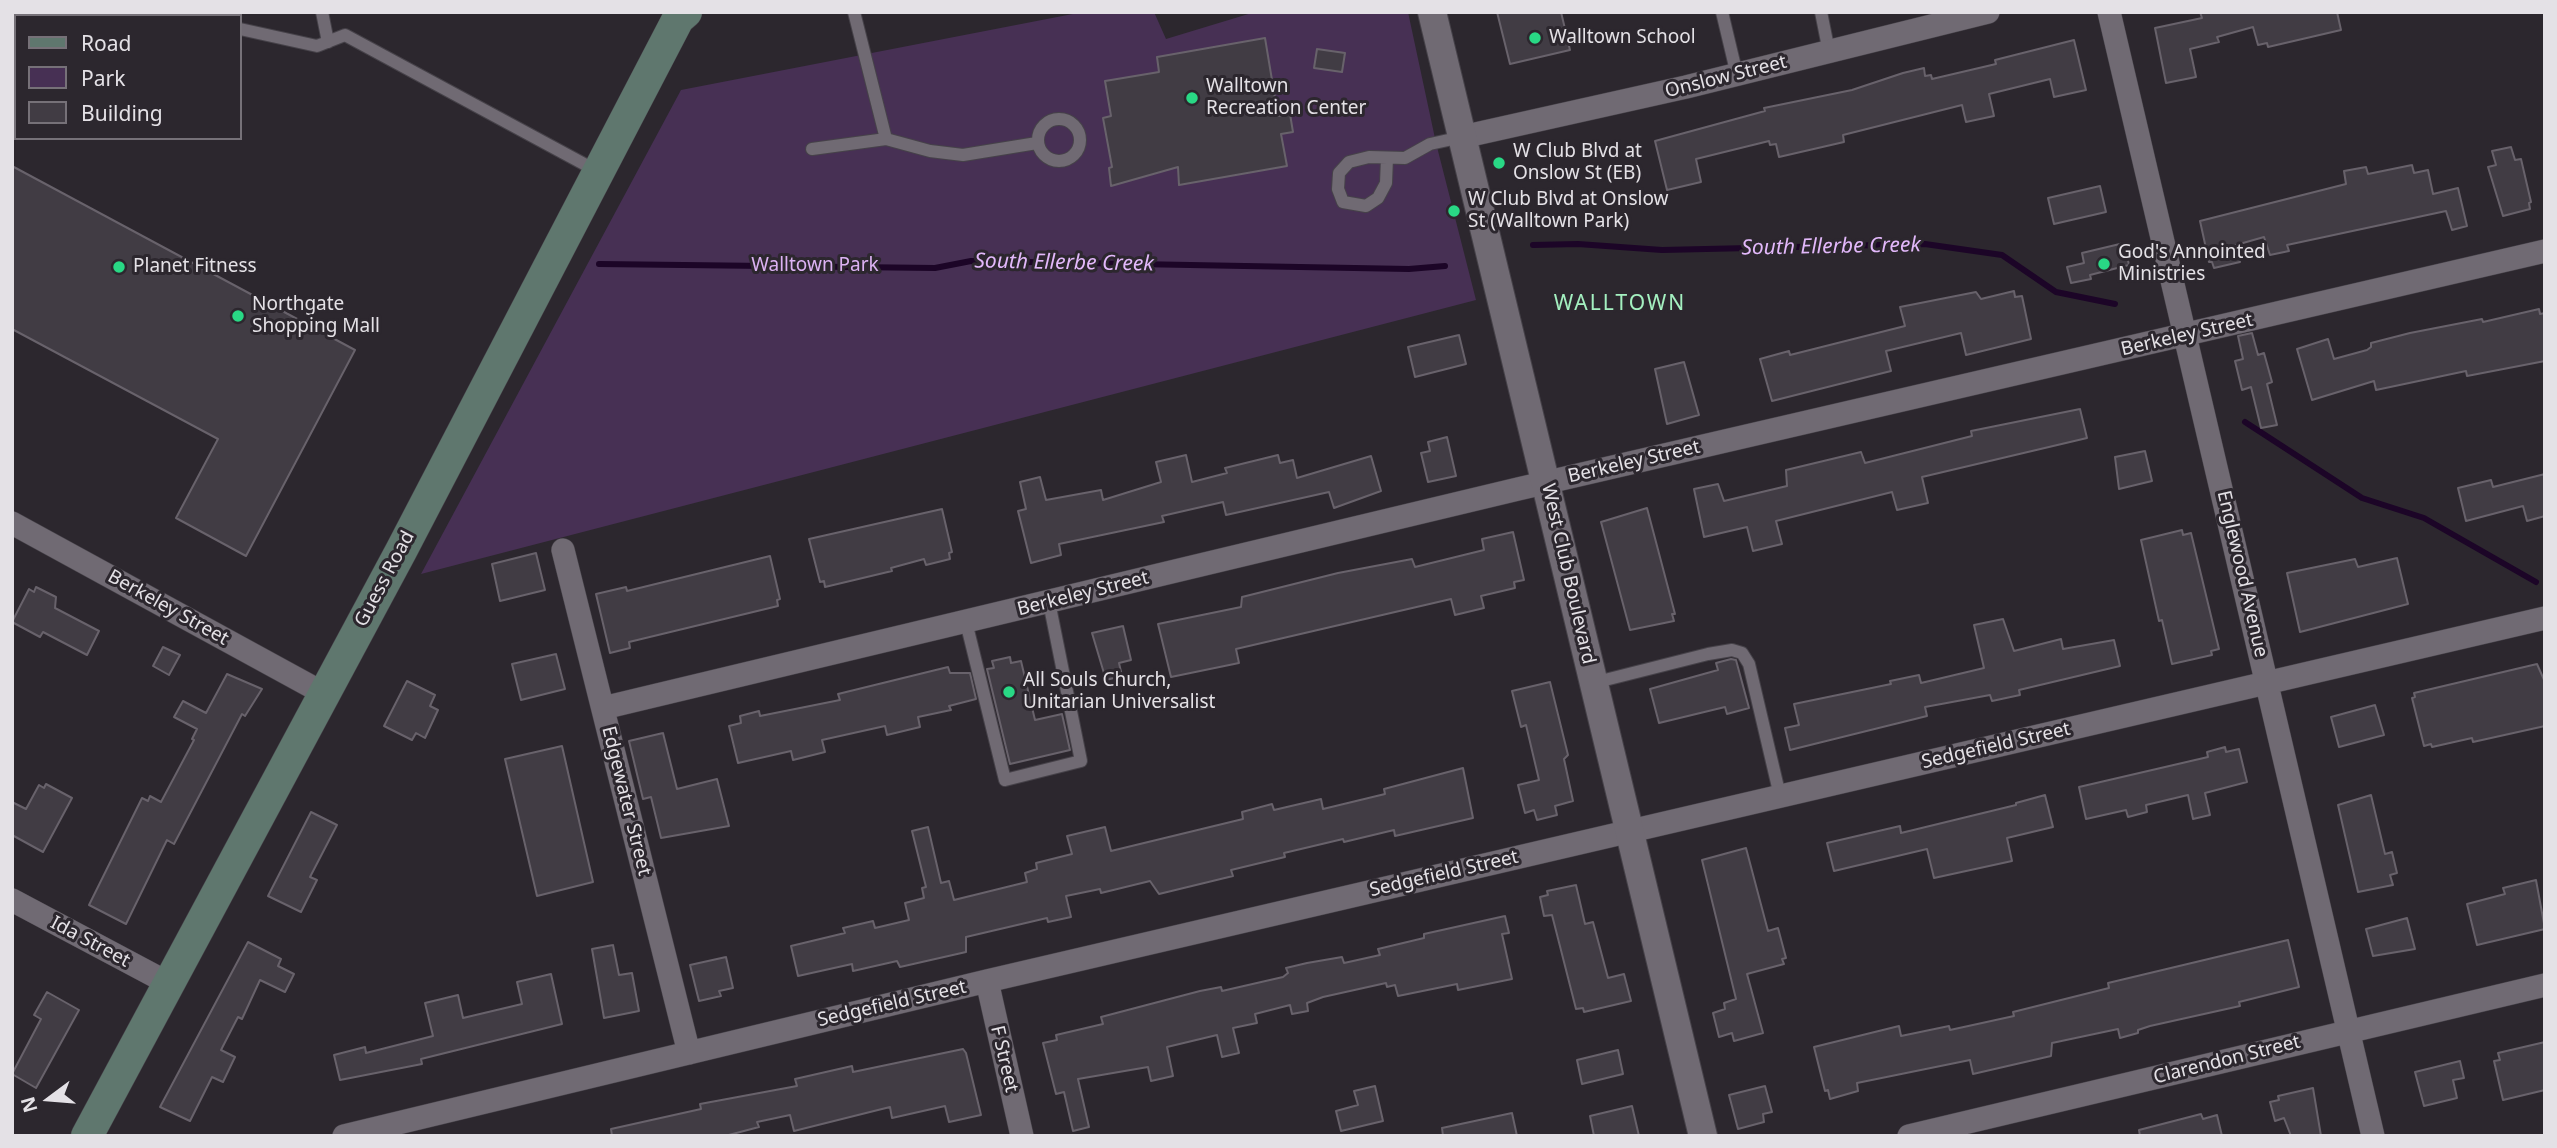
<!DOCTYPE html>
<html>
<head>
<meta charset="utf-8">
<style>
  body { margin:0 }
  #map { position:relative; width:2557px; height:1148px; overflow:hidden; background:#2c272e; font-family:"Noto Sans",sans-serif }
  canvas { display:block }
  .frame { position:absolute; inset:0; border:14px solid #e4e1e6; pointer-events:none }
  .legend { position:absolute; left:14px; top:14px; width:228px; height:126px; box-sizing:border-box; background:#2c272e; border:2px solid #767178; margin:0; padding:9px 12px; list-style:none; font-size:21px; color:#e4e1e6 }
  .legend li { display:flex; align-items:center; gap:14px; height:35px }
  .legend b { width:35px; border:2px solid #767178 }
  .north { position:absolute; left:14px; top:1064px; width:70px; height:70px; -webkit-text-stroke:5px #2c272e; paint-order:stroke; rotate:254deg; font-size:19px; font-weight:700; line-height:28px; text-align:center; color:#e4e1e6 }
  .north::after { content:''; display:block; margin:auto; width:24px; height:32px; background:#e4e1e6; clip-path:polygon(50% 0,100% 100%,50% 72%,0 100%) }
</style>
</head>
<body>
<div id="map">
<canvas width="2557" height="1148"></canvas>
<div class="frame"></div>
<ul class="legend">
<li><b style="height:9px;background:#5f776e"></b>Road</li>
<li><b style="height:19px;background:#473054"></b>Park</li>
<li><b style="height:19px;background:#413c44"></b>Building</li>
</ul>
<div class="north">N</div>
</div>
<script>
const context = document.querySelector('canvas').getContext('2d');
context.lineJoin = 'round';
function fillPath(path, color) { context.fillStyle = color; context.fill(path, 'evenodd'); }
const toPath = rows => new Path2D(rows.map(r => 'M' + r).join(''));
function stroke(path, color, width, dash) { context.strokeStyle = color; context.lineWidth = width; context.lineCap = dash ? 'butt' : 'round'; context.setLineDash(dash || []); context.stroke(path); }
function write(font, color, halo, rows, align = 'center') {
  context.font = font + ' "Noto Sans",sans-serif'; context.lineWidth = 6; context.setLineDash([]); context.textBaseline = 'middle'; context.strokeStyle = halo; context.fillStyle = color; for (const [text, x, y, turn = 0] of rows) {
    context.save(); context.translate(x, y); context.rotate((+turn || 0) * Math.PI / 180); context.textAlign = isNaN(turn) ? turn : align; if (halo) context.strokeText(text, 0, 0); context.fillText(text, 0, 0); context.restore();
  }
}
fillPath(toPath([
  [1083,12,1154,12,1166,39,1255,12,1408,12,1436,143,1476,300,421,574,681,90]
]), '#473054');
stroke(toPath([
  [1533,245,1578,244,1662,250,1925,244,2002,255,2056,292,2115,304],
  [599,264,935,268,971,261,1409,269,1445,266],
  [2245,422,2362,498,2424,518,2536,582]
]), '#1c0527', 6);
const building = toPath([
  [1497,12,1561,12,1570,50,1510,64,1497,12],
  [2200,12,2337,12,2341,30,2268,47,2267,43,2258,45,2253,27,2217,37,2219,42,2190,49,2196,77,2166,83,2155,28,2202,18,2200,12],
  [1265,38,1278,116,1290,114,1293,132,1281,134,1287,166,1179,185,1178,167,1111,186,1109,168,1112,167,1103,118,1111,116,1105,81,1159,72,1157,57,1265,38],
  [2074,40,2086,90,2054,97,2050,79,1989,94,1994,116,1966,122,1962,105,1843,135,1844,142,1779,157,1776,144,1770,145,1769,141,1696,159,1701,182,1667,190,1655,141,1765,111,1764,108,1852,90,1903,73,1924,68,1925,76,1931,75,1932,79,1996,64,1995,60,2074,40],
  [1317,49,1345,53,1342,72,1314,68,1317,49],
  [2511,147,2515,160,2521,159,2531,202,2529,203,2530,209,2503,216,2488,167,2496,165,2492,151,2511,147],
  [2412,165,2414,173,2428,170,2433,194,2458,188,2467,226,2452,230,2446,211,2287,245,2289,251,2270,255,2264,237,2236,245,2240,262,2214,268,2212,262,2209,262,2200,221,2346,184,2344,171,2366,167,2368,174,2412,165],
  [12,166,355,350,246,556,176,518,218,439,12,329,12,166],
  [2100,186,2106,212,2054,224,2048,198,2100,186],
  [2124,243,2129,265,2090,275,2091,279,2071,283,2067,267,2084,263,2082,253,2124,243],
  [2014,291,2015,297,2022,296,2031,339,1966,355,1961,333,1886,351,1891,371,1772,401,1760,359,1789,351,1790,355,1905,326,1900,307,1976,292,1981,299,2014,291],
  [2539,309,2540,314,2545,313,2545,361,2467,376,2466,371,2376,390,2374,381,2312,400,2297,349,2328,339,2334,359,2367,350,2371,347,2371,343,2410,333,2482,319,2483,322,2539,309],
  [2252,333,2258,355,2264,353,2272,382,2267,384,2277,425,2261,428,2251,387,2242,390,2235,361,2243,359,2238,336,2252,333],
  [1459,335,1466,364,1415,377,1408,347,1459,335],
  [1684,362,1699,415,1667,424,1655,369,1684,362],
  [2080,409,2087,438,1922,477,1928,503,1897,510,1892,492,1776,521,1782,544,1753,551,1747,527,1704,537,1694,489,1718,484,1724,501,1787,486,1786,470,1861,452,1865,463,1972,436,1971,431,2080,409],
  [1447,437,1456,476,1428,482,1421,453,1430,451,1428,442,1447,437],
  [2145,451,2152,481,2119,489,2115,457,2145,451],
  [1186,455,1192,482,1227,473,1225,468,1278,455,1280,463,1293,460,1297,478,1371,456,1381,491,1334,508,1329,492,1226,515,1223,502,1162,516,1164,522,1059,544,1061,555,1031,563,1018,511,1026,509,1020,482,1040,477,1046,500,1101,490,1103,500,1161,482,1156,462,1186,455],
  [2545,474,2545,516,2527,521,2523,506,2466,521,2458,488,2491,480,2493,487,2545,474],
  [1647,508,1675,614,1672,614,1674,621,1630,630,1601,522,1647,508],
  [942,509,952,552,949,553,950,559,926,565,924,559,891,568,892,571,825,587,824,581,820,582,809,539,942,509],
  [2182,530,2183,535,2191,533,2219,649,2211,651,2212,655,2172,664,2162,620,2159,621,2141,540,2182,530],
  [1513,532,1524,580,1514,582,1515,588,1481,596,1484,608,1455,615,1451,599,1236,649,1239,663,1171,677,1158,624,1241,607,1242,597,1338,573,1412,559,1415,567,1484,550,1482,539,1513,532],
  [536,553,545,590,500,601,492,564,536,553],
  [770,556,780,599,777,600,778,606,629,642,630,648,610,653,596,594,626,587,627,591,770,556],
  [2397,558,2408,604,2300,632,2287,573,2355,559,2358,567,2397,558],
  [36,587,56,597,55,608,99,631,87,655,43,632,40,637,12,622,29,589,34,592,36,587],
  [2003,619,2014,651,2061,639,2063,649,2114,640,2120,666,2019,690,2020,695,1992,701,1990,695,1925,707,1927,716,1790,750,1785,728,1799,725,1794,704,1891,684,1890,681,1919,675,1921,683,1984,668,1974,625,2003,619],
  [1123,626,1131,660,1119,663,1122,676,1106,680,1092,633,1123,626],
  [163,647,180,655,169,675,153,666,163,647],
  [556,654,565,689,521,700,512,664,556,654],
  [1010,657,1011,663,1021,661,1035,720,1062,714,1070,750,1010,764,987,669,994,668,992,661,1010,657],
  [1731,659,1736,660,1749,708,1727,714,1725,707,1659,723,1650,689,1718,670,1716,663,1731,659],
  [2537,664,2545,682,2545,726,2473,742,2472,738,2432,747,2431,744,2424,746,2412,698,2415,697,2414,693,2537,664],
  [948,667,950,673,970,673,976,699,949,706,951,710,918,717,920,727,887,735,885,726,822,740,825,752,793,760,791,751,738,763,729,726,741,723,740,716,759,711,760,716,840,700,838,694,948,667],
  [227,674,262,689,245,716,242,714,174,844,167,840,126,924,89,905,142,798,148,801,150,796,161,802,194,740,192,739,197,729,174,717,183,701,206,713,227,674],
  [407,681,435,695,430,706,438,710,425,738,416,733,412,740,384,726,407,681],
  [1550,682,1568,755,1564,759,1573,801,1555,806,1557,815,1537,820,1534,810,1525,813,1518,785,1539,780,1526,725,1521,727,1512,691,1550,682],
  [2375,705,2384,735,2339,747,2331,717,2375,705],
  [663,733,677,789,717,779,729,826,661,838,651,797,643,799,629,741,663,733],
  [562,746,593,882,537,896,505,759,562,746],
  [2225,747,2226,752,2239,749,2247,782,2205,793,2210,815,2193,819,2188,795,2146,805,2147,812,2128,817,2126,810,2086,819,2079,787,2208,757,2207,752,2225,747],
  [1463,768,1473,818,1395,836,1394,830,1344,842,1343,839,1284,853,1285,857,1231,870,1233,876,1159,894,1150,881,1101,893,1100,889,1066,896,1071,917,1048,922,1047,918,966,937,966,952,900,967,897,961,853,971,852,964,798,976,791,946,845,933,843,928,873,921,875,928,909,920,905,903,924,898,922,888,926,887,912,831,928,827,941,883,949,881,954,900,1027,882,1025,873,1037,869,1036,863,1072,854,1067,836,1105,827,1111,851,1243,819,1242,812,1272,804,1274,810,1321,799,1323,809,1385,794,1384,789,1463,768],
  [46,784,72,798,43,852,12,835,12,802,26,809,39,785,44,788,46,784],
  [2045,795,2053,827,2007,838,2012,861,1934,878,1927,849,1834,871,1827,843,1900,826,1901,833,2016,805,2016,803,2045,795],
  [2371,795,2385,854,2392,852,2397,873,2390,875,2393,885,2358,892,2338,805,2371,795],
  [311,812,337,825,310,877,317,880,301,912,268,896,311,812],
  [1746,848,1768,931,1778,928,1786,958,1782,959,1784,964,1747,974,1763,1033,1734,1041,1732,1033,1719,1037,1713,1013,1725,1009,1724,1003,1736,999,1702,860,1746,848],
  [2536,880,2545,929,2477,945,2467,904,2505,894,2503,888,2536,880],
  [1576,885,1585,924,1593,922,1608,978,1624,974,1631,1001,1584,1012,1583,1008,1576,1009,1552,915,1544,916,1540,897,1548,895,1547,891,1576,885],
  [1505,916,1509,933,1502,934,1512,979,1458,990,1457,984,1398,996,1395,985,1387,987,1386,983,1323,997,1307,1003,1308,1011,1292,1014,1290,1005,1255,1014,1257,1023,1233,1028,1239,1053,1222,1057,1217,1035,1167,1047,1173,1076,1151,1081,1148,1067,1078,1079,1089,1127,1073,1131,1064,1092,1056,1094,1043,1043,1057,1040,1056,1035,1103,1024,1101,1017,1200,991,1221,987,1222,991,1283,977,1288,973,1286,968,1307,963,1342,957,1344,963,1380,955,1378,949,1424,938,1424,934,1505,916],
  [2407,918,2415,949,2373,956,2366,929,2407,918],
  [2288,940,2299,987,2239,1002,2240,1006,2150,1026,2138,1030,2138,1033,2120,1038,2118,1029,2052,1043,2051,1056,1973,1074,1970,1060,1857,1083,1858,1091,1830,1099,1828,1090,1825,1091,1814,1047,1899,1026,1901,1036,1949,1026,1950,1030,2014,1016,2013,1012,2109,988,2108,983,2288,940],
  [248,942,281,959,278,966,294,974,285,992,260,980,242,1019,238,1017,221,1050,235,1057,223,1082,212,1077,190,1121,160,1107,248,942],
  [613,945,619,975,632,973,639,1011,604,1018,592,949,613,945],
  [726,957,733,988,719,991,721,996,699,1001,690,965,726,957],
  [551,974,562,1024,421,1059,422,1064,340,1080,334,1055,365,1047,366,1053,433,1036,425,1003,458,995,463,1018,522,1004,517,982,551,974],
  [47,992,79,1010,36,1088,12,1074,41,1019,34,1015,47,992],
  [2545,1042,2545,1090,2503,1100,2494,1061,2500,1060,2498,1053,2545,1042],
  [963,1049,966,1053,981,1115,949,1122,945,1106,892,1118,890,1107,794,1131,790,1115,757,1122,759,1127,725,1136,612,1136,611,1129,701,1109,700,1104,797,1086,795,1079,852,1066,853,1072,963,1049],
  [1618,1050,1623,1074,1582,1084,1577,1060,1618,1050],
  [2460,1061,2464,1078,2453,1080,2457,1098,2424,1106,2415,1072,2460,1061],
  [1375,1086,1383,1121,1341,1131,1336,1111,1358,1105,1354,1091,1375,1086],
  [1765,1086,1772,1112,1763,1114,1764,1122,1738,1129,1729,1095,1765,1086],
  [2313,1088,2321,1136,2291,1136,2284,1118,2275,1121,2270,1102,2279,1100,2278,1096,2313,1088],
  [1632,1106,1639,1136,1594,1136,1590,1116,1632,1106],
  [1512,1113,1517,1136,1443,1136,1442,1128,1512,1113],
  [2201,1114,2203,1119,2217,1115,2222,1136,2140,1136,2139,1130,2201,1114]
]);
fillPath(building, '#413c44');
stroke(building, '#68626b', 2);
const service = toPath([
  [173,12,186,16],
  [322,12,328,42],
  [854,12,886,139],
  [1722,12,1737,75],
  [1821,12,1829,52],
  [240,29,317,46,345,35,597,171],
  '1038 140a21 21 0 1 1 42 0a21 21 0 1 1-42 0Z',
  [812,149,886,139,930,151,963,155,1037,143],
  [1387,158,1386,183,1378,198,1366,206,1343,202,1338,189,1339,173,1349,162,1369,157,1405,158,1430,144,1462,137],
  [966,622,1005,780,1081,761,1049,602],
  [1593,683,1708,654,1732,650,1742,653,1749,664,1780,796]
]);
const minor = toPath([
  [2109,12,2373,1136],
  [1462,137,1686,87,1988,12],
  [12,523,323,693],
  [563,550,689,1053],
  [603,708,1518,489,2545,251],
  [12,900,168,983],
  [987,981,1022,1136],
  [344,1136,987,981,2545,618],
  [1909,1136,2545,985]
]);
const tertiary = toPath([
  [1432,12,1703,1136]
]);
const secondary = toPath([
  [87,1136,401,551,678,19,686,12]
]);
stroke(service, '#464249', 14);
stroke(minor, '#464249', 24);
stroke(tertiary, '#464249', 30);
stroke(secondary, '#464249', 33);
stroke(service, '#706a73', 12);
stroke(minor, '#706a73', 23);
stroke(tertiary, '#706a73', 28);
stroke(secondary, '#5f776e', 32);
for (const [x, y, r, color] of [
  [1535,38,7,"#29d885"],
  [1192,98,7,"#29d885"],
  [1499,163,7,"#29d885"],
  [1454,211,7,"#29d885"],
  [2104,264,7,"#29d885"],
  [119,267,7,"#29d885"],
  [238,316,7,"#29d885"],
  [1009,692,7,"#29d885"]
]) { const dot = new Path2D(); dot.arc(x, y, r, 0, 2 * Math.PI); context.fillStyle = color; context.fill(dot); stroke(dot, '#2c272e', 2.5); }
write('19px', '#e4e1e6', '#2c272e', [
  ["Walltown School",1549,38],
  ["Walltown",1206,87],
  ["Recreation Center",1206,109],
  ["W Club Blvd at",1513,152],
  ["Onslow St (EB)",1513,174],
  ["W Club Blvd at Onslow",1468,200],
  ["St (Walltown Park)",1468,222],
  ["God's Annointed",2118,253],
  ["Ministries",2118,275],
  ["Planet Fitness",133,267],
  ["Northgate",252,305],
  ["Shopping Mall",252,327],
  ["All Souls Church,",1023,681],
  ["Unitarian Universalist",1023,703]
], 'left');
write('19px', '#e4e1e6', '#2c272e', [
  ["Onslow Street",1726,77,-14],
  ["Berkeley Street",2187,335,-13],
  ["Berkeley Street",1634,462,-13],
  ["West Club Boulevard",1568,574,77],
  ["Englewood Avenue",2242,574,77],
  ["Guess Road",385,579,-62],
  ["Berkeley Street",1083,594,-14],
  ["Berkeley Street",168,608,29],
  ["Sedgefield Street",1996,746,-13],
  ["Edgewater Street",626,801,76],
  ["Sedgefield Street",1444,874,-13],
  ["Ida Street",90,942,28],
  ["Sedgefield Street",892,1004,-13],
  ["F Street",1004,1059,77],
  ["Clarendon Street",2227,1060,-14]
]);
write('19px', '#dcb2f3', '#2c272e', [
  ["Walltown Park",815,266]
]);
write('italic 21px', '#e2b8fa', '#2c272e', [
  ["South Ellerbe Creek",1831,247,-1],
  ["South Ellerbe Creek",1064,263,1]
]);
context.letterSpacing = '2px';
write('21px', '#a4f0c0', '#2c272e', [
  ["WALLTOWN",1620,304]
]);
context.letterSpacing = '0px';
</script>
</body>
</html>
